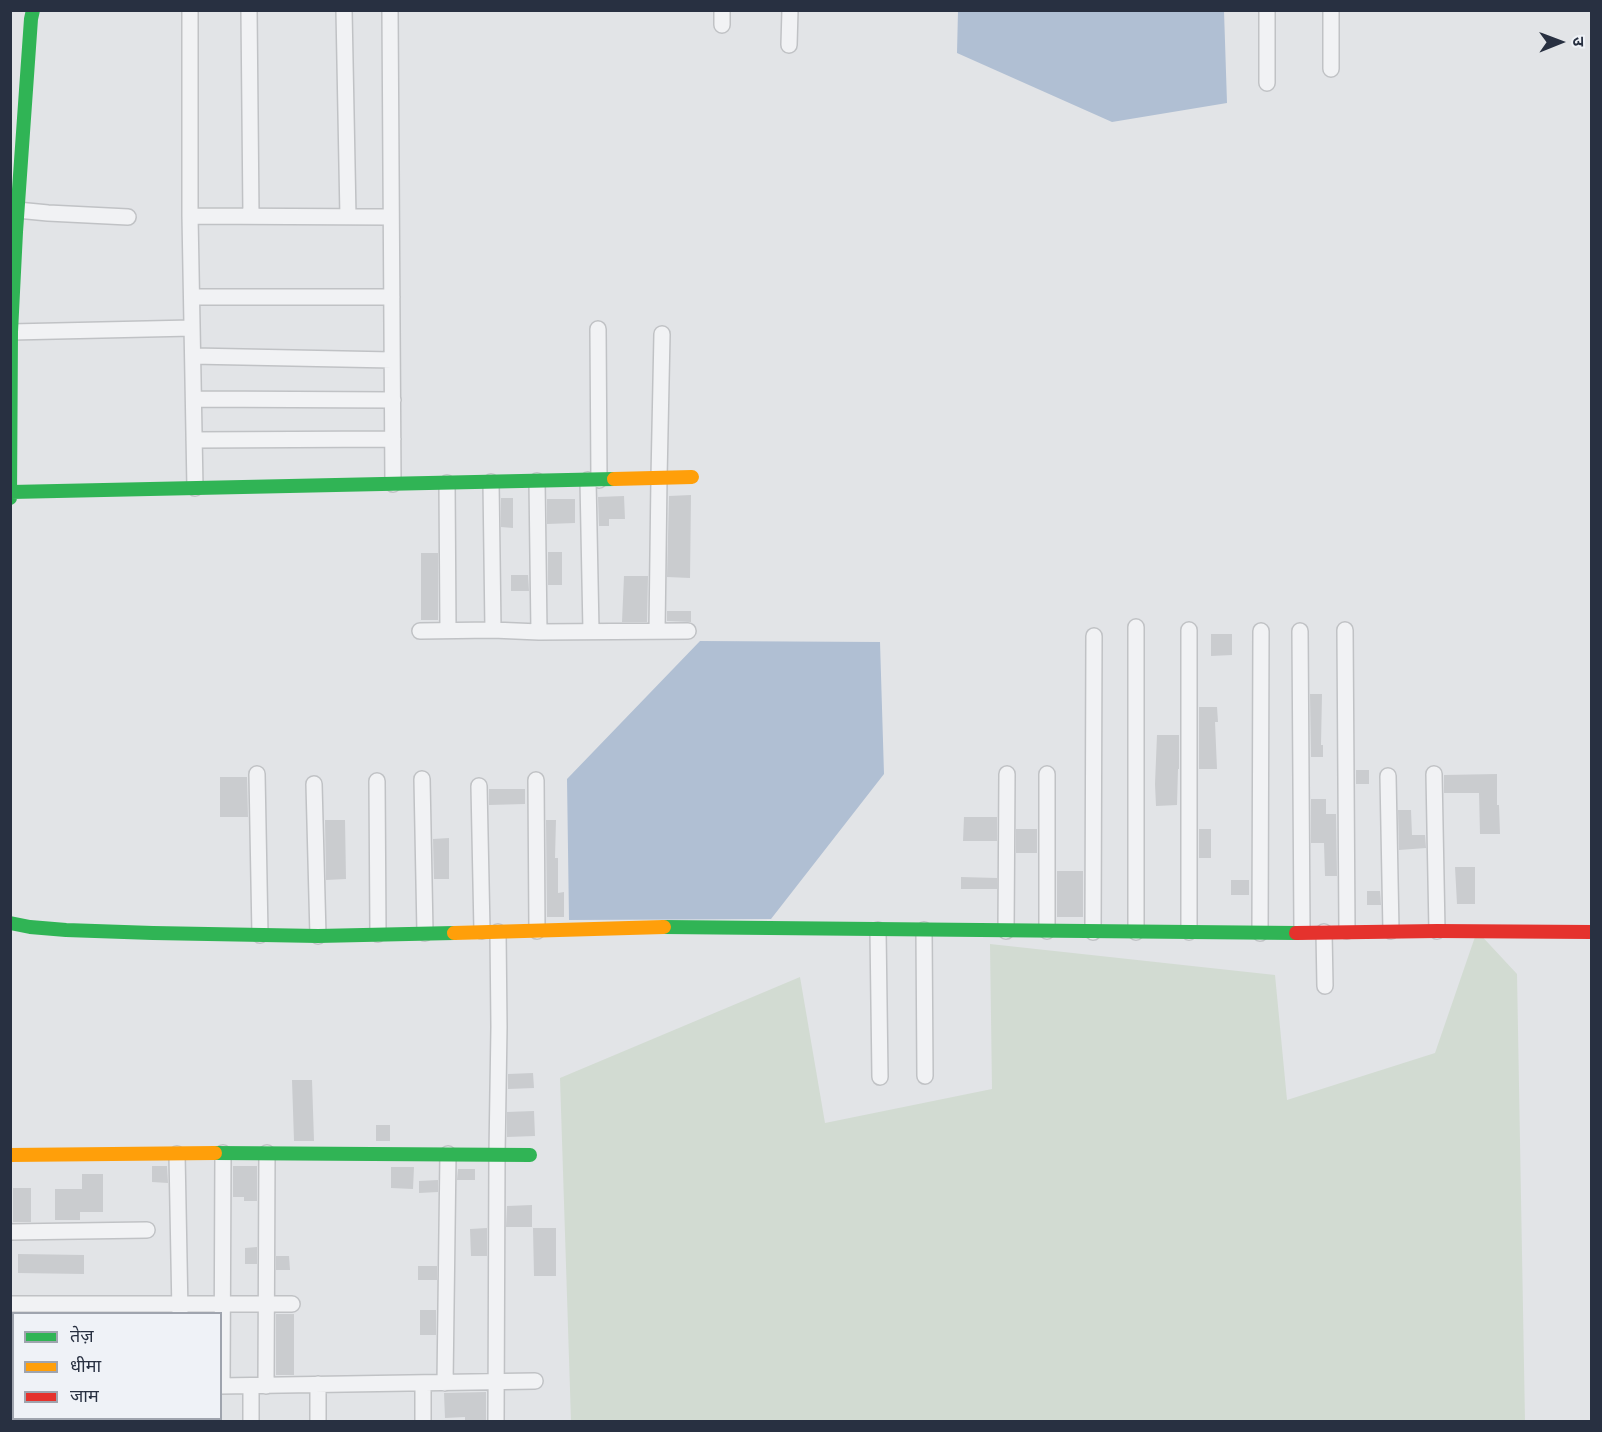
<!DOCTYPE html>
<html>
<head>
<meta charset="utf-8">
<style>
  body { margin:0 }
  #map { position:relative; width:1602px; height:1432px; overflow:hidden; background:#e2e4e7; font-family:Rubik,"Noto Sans Devanagari",sans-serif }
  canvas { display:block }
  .frame { position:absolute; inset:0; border:12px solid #283041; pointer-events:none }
  .legend { position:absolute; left:12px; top:1312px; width:210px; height:108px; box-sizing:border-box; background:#eff2f7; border:2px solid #9fa4ae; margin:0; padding:8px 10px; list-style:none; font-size:18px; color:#283041 }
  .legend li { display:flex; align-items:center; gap:12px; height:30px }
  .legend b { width:30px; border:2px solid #9fa4ae }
  .north { position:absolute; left:1530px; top:12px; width:60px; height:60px; -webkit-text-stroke:4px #eff2f7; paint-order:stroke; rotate:89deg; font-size:16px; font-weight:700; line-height:24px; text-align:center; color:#283041 }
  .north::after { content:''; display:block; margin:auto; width:21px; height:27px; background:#283041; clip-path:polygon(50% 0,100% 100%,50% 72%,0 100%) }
</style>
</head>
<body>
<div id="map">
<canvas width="1602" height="1432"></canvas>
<div class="frame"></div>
<ul class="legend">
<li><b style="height:8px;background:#30b455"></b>तेज़</li>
<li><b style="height:8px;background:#ff9f0a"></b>धीमा</li>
<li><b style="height:8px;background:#e5322d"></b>जाम</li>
</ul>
<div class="north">उ</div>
</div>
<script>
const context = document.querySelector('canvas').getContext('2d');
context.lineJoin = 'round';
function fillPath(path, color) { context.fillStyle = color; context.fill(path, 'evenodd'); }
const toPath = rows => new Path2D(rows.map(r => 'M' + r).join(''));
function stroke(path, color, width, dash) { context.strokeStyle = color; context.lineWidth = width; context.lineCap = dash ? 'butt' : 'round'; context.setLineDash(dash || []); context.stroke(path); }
fillPath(toPath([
  [1477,931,1517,974,1525,1421,571,1421,560,1078,800,977,825,1123,992,1089,990,944,1275,975,1287,1100,1435,1053]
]), '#d2dbd2');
fillPath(toPath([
  [958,11,1224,11,1227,103,1112,122,957,53],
  [700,641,880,642,884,774,771,919,569,920,567,779]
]), '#b0bfd3');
fillPath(toPath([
  [691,495,690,578,667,577,669,496],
  [624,496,625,519,609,519,609,526,599,526,598,497],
  [501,498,513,498,513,528,501,527],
  [547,499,575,499,575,523,547,524],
  [548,552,562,552,562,585,548,585],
  [421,553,438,553,438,620,421,620],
  [511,575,528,575,529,591,511,591],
  [624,576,648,576,647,622,622,622],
  [667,611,691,611,691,622,667,621],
  [1211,634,1232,634,1232,655,1211,656],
  [1310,694,1322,694,1321,745,1323,745,1323,757,1311,757],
  [1199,707,1217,707,1218,722,1215,722,1217,769,1199,769],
  [1157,735,1179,735,1179,769,1178,769,1177,805,1156,806,1155,784],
  [1356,770,1369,770,1369,784,1356,784],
  [1497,774,1497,805,1499,805,1500,834,1480,834,1479,793,1444,793,1444,775],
  [220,777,247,777,248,817,220,817],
  [489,789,525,789,525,804,489,805],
  [1311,799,1326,799,1326,814,1336,814,1337,876,1325,876,1324,843,1311,843],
  [1398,810,1411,810,1412,835,1425,835,1426,848,1399,850],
  [964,817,997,817,997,841,963,841],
  [325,820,345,820,346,879,326,880],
  [546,820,556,820,555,858,558,858,558,893,564,892,564,917,547,917],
  [1016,829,1037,829,1037,853,1016,853],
  [1199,829,1211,829,1211,858,1199,858],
  [449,838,449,879,434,879,433,839],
  [1455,867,1475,867,1475,904,1457,904],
  [1057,871,1083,871,1083,917,1057,917],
  [961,877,997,878,997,889,961,889],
  [1231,880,1249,880,1249,895,1231,895],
  [1367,891,1380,891,1381,905,1367,905],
  [533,1073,534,1088,508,1089,508,1074],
  [292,1080,312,1080,314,1141,294,1141],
  [534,1111,535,1136,507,1137,507,1112],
  [376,1125,390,1125,390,1141,376,1141],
  [152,1166,167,1166,168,1183,152,1182],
  [233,1166,257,1166,257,1201,244,1201,244,1197,233,1197],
  [391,1167,414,1167,413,1189,391,1188],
  [458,1169,475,1169,475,1180,457,1180],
  [82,1174,103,1174,103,1212,80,1212,80,1220,55,1220,55,1189,82,1189],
  [438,1180,438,1192,419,1193,419,1181],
  [13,1188,31,1188,31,1222,13,1222],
  [532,1205,532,1227,506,1227,507,1206],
  [487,1228,487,1256,471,1256,470,1229],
  [533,1228,556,1228,556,1276,534,1276],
  [257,1247,257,1264,245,1264,245,1248],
  [18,1254,84,1255,84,1274,18,1273],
  [276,1256,289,1256,290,1270,276,1270],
  [418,1266,437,1266,437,1280,418,1280],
  [420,1310,436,1310,436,1335,420,1335],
  [276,1314,294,1314,294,1375,276,1375],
  [486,1392,486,1421,465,1422,465,1417,445,1418,444,1393]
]), '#cacccf');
const street = toPath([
  [190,10,190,216,195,488],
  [249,10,251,216],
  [344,10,348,217],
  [390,10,393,484],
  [1267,10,1267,83],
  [722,25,722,10],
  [789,45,790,10],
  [1331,69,1331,10],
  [17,210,48,213,128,217],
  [190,216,391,217],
  [192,297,392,297],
  [598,329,599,480],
  [11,332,192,328],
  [193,356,392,360],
  [194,399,393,400],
  [194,440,393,439],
  [588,480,591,631],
  [537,481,539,632],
  [491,482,493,630],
  [447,483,448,630],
  [1136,627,1136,932],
  [1189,630,1189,932],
  [1345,630,1347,931],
  [420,631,493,630,539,632,688,631],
  [657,631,659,478,662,334],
  [1300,631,1302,931],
  [257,774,260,935],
  [1047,774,1047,931],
  [1434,774,1437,931],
  [1388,776,1391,931],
  [422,779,425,933],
  [536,780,537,931],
  [377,781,378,934],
  [314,784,318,936],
  [479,786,482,931],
  [878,930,880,1077],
  [924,930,925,1076],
  [1006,931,1007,774],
  [1093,932,1094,636],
  [1324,932,1325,986],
  [1260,933,1261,631],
  [177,1154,180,1313],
  [10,1232,147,1230],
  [10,1304,292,1304],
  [445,1383,448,1154],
  [220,1386,535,1381],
  [222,1386,223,1153],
  [251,1386,251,1422],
  [266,1386,267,1153],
  [10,1392,14,1392],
  [113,1418,113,1422],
  [213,1418,213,1422],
  [176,1422,176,1418],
  [318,1422,318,1384],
  [423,1422,423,1383],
  [496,1422,497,1154,499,1027,498,932]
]);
stroke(street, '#c0c2c5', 18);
stroke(street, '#f1f2f4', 15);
stroke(toPath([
  [11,492,614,479],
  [10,498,11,332,16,232,31,19,33,10],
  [10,923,30,927,66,930,153,933,318,936,454,933],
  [664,927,1296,933],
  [215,1153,530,1155]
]), '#30b455', 14);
stroke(toPath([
  [614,479,692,477],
  [454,933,664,927],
  [10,1155,215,1153]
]), '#ff9f0a', 14);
stroke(toPath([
  [1296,933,1437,931,1592,932]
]), '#e5322d', 14);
</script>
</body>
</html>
